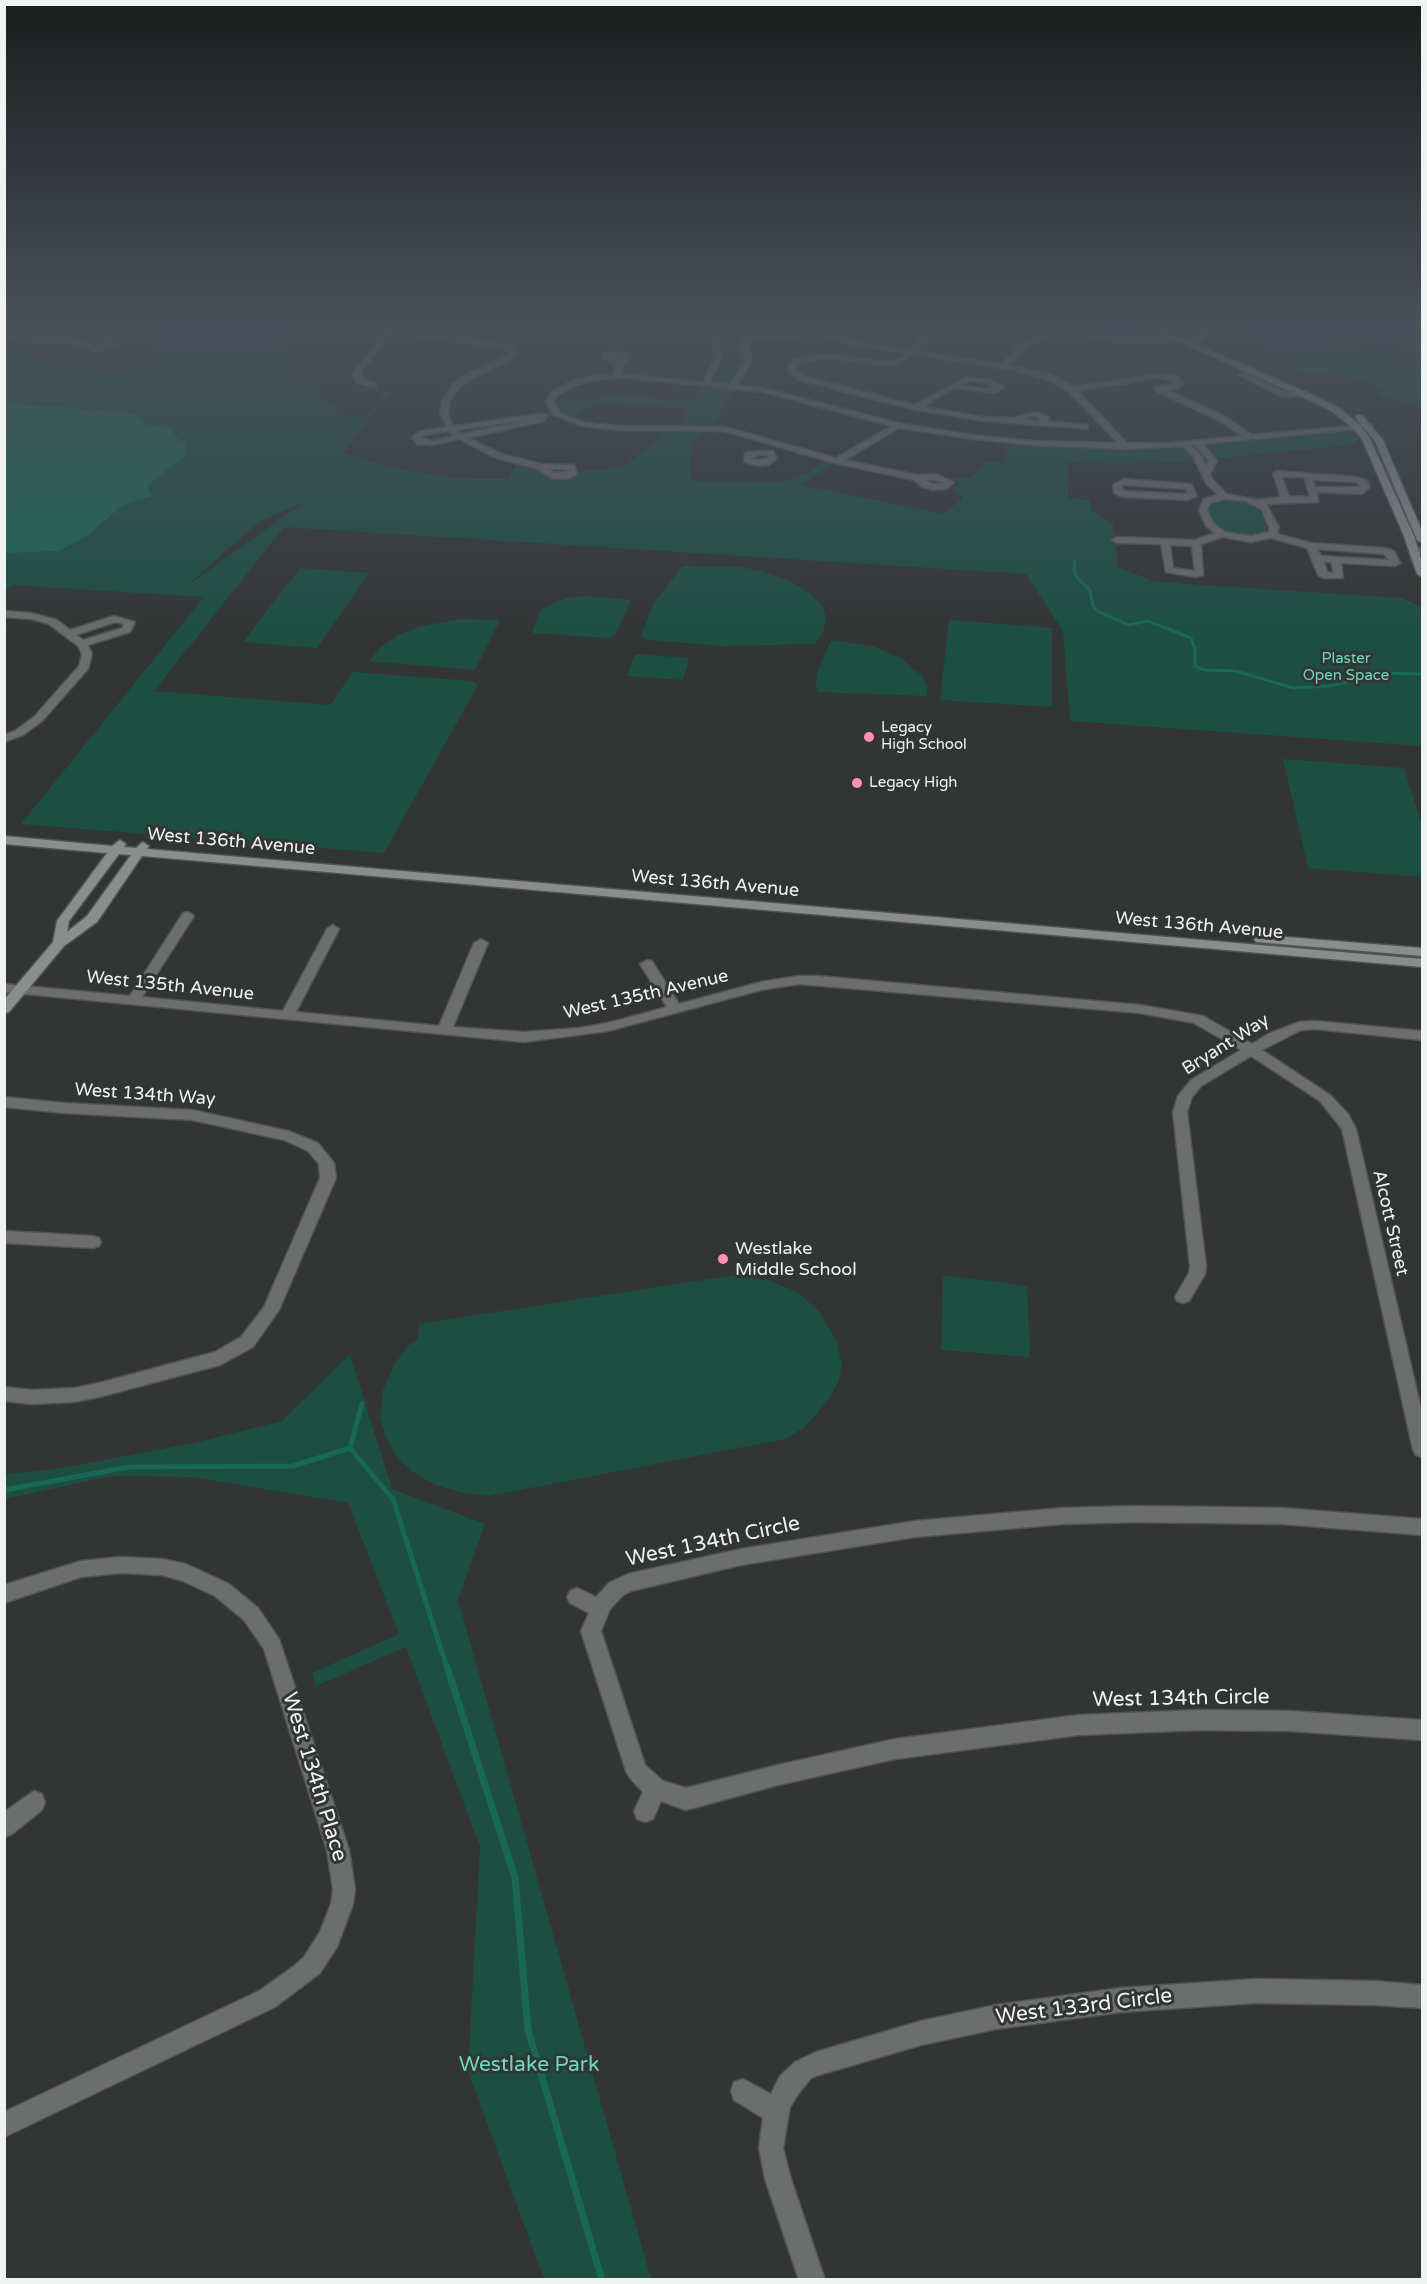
<!DOCTYPE html>
<html>
<head>
<meta charset="utf-8">
<style>
  body { margin:0 }
  #map { position:relative; width:1427px; height:2284px; overflow:hidden; background:#323534; font-family:"Varela Round",sans-serif }
  canvas { display:block }
  .frame { position:absolute; inset:0; border:6px solid #f1f3f2; pointer-events:none }
</style>
</head>
<body>
<div id="map">
<canvas width="1427" height="2284"></canvas>
<div class="frame"></div>
</div>
<script>
const context = document.querySelector('canvas').getContext('2d');
context.lineJoin = 'round';
function fillPath(path, color) { context.fillStyle = color; context.fill(path, 'evenodd'); }
const toPath = rows => new Path2D(rows.map(r => 'M' + r).join(''));
function stroke(path, color, width, dash) { context.strokeStyle = color; context.lineWidth = width; context.lineCap = dash ? 'butt' : 'round'; context.setLineDash(dash || []); context.stroke(path); }
function write(font, color, halo, rows, align = 'center') {
  context.font = font + ' "Varela Round",sans-serif'; context.lineWidth = 6; context.setLineDash([]); context.textBaseline = 'middle'; context.strokeStyle = halo; context.fillStyle = color; for (const [text, x, y, turn = 0] of rows) {
    context.save(); context.translate(x, y); context.rotate((+turn || 0) * Math.PI / 180); context.textAlign = isNaN(turn) ? turn : align; if (halo) context.strokeText(text, 0, 0); context.fillText(text, 0, 0); context.restore();
  }
}
fillPath(toPath([
  [161,327,292,327,287,338,290,363,301,380,348,416,365,417,385,392,390,392,344,453,387,467,454,478,508,479,516,466,540,471,547,476,560,479,574,477,583,470,622,468,658,440,663,430,704,430,694,445,689,461,692,481,781,482,808,473,823,461,832,464,801,485,943,514,963,498,953,488,958,486,953,479,972,477,986,461,1002,463,1011,444,1137,449,1208,445,1346,431,1354,434,1357,444,1195,461,1121,464,1068,462,1068,498,1089,500,1092,511,1113,524,1118,567,1155,582,1401,598,1422,607,1422,746,1070,721,1063,631,1026,574,284,527,154,691,330,705,353,672,472,681,478,685,384,853,21,824,204,597,13,585,5,592,5,356,57,361,97,371,130,372,142,369,152,361,158,332],
  [303,503,191,583,190,583,261,520],
  [704,327,826,327,785,335,765,335,720,331],
  [1074,327,1154,331,1162,338,1128,339,1103,337,1069,330],
  [1220,327,1422,327,1422,354,1336,335,1348,346,1422,366,1422,407,1377,395,1389,389,1356,378,1292,369,1270,359,1255,340],
  [731,338,741,340,740,346,746,356,745,363,737,370,731,383,714,381,725,356,720,345,723,339],
  [704,385,734,389,714,424,680,423,687,408,607,404,587,405,577,419,559,408,558,403,559,399,587,401,604,396,623,395,693,402],
  [1226,499,1245,501,1258,507,1268,531,1264,535,1248,537,1228,533,1220,528,1210,518,1208,508,1216,500],
  [683,566,740,567,761,571,790,581,811,594,823,607,826,619,823,632,815,644,724,646,648,640,641,637,654,602],
  [300,568,369,573,317,648,243,642],
  [584,596,631,600,615,635,608,638,532,633,538,614,543,608,567,598],
  [461,619,500,620,475,670,369,661,382,646,402,633,422,626],
  [949,620,1052,628,1052,707,940,700],
  [831,640,872,646,902,659,923,677,927,688,926,696,819,692,816,688,817,674],
  [635,654,689,658,683,680,627,676],
  [1283,759,1404,768,1422,825,1422,877,1308,868],
  [735,1275,769,1281,796,1291,819,1311,836,1340,842,1365,838,1382,829,1399,805,1427,785,1439,489,1496,460,1492,435,1485,413,1472,397,1457,387,1440,380,1418,383,1390,394,1365,409,1345,418,1339,419,1324],
  [943,1275,1027,1286,1030,1357,941,1350],
  [350,1354,392,1489,485,1524,458,1600,651,2279,544,2279,468,2071,480,1847,406,1647,316,1686,312,1673,399,1634,348,1503,192,1477,110,1476,5,1499,5,1474,56,1469,194,1443,282,1421]
]), '#1c4f42');
fillPath(toPath([
  [1342,327,1422,327,1422,347,1346,330],
  [5,401,38,407,70,407,90,411,103,410,138,415,143,424,170,429,178,439,185,443,186,455,148,485,148,491,153,496,130,502,120,507,87,536,59,551,5,553]
]), '#196855');
stroke(toPath([
  [1075,561,1074,571,1078,579,1090,590,1093,606,1099,612,1129,625,1148,621,1191,638,1195,649,1195,666,1204,670,1236,671,1293,688,1331,686,1378,673,1422,674]
]), '#196855', 3);
stroke(toPath([
  [350,1448,362,1404],
  [4,1490,129,1467,293,1466,350,1448,393,1499,447,1668]
]), '#196855', 5);
stroke(toPath([
  [447,1667,515,1878,528,2030,602,2280]
]), '#196855', 7);
const street = toPath([
  [111,327,118,327,107,337,116,345,96,352,78,344,4,340,4,336,79,340,97,347,107,344,101,340,94,342,90,340,105,332,111,327],
  [390,327,397,328,393,332,438,335,512,345,517,352,511,360,474,377,458,389,450,400,448,413,450,420,454,426,537,414,548,414,545,421,468,438,502,454,541,464,574,465,577,474,570,478,553,479,538,469,496,458,459,439,432,445,417,444,412,438,420,431,447,427,440,413,442,400,452,385,468,373,505,356,509,352,507,349,438,339,390,336,361,371,363,379,376,383,376,387,373,387,357,383,352,374,383,336,318,334,314,332,337,329,386,332,390,327],
  [527,420,462,434,457,430,527,420],
  [450,431,454,436,432,441,421,438,425,435,450,431],
  [549,469,564,469,569,471,555,473,549,469],
  [693,327,759,336,796,334,826,327,830,329,824,332,860,342,909,350,925,333,940,327,948,327,931,337,916,351,1002,364,1020,345,1050,330,1043,327,1062,327,1117,338,1178,337,1178,341,1162,343,1117,342,1058,331,1026,349,1009,365,1052,375,1073,387,1157,374,1176,376,1184,383,1179,388,1167,390,1224,416,1252,435,1372,424,1373,426,1369,428,1203,444,1217,461,1210,474,1213,480,1227,494,1257,500,1281,497,1273,474,1277,471,1357,477,1367,481,1370,487,1362,494,1317,492,1318,502,1266,504,1279,527,1277,534,1311,543,1385,548,1394,551,1400,563,1395,566,1341,563,1343,578,1323,578,1318,575,1307,548,1271,538,1251,542,1223,537,1201,544,1203,575,1196,577,1166,572,1161,544,1117,543,1112,540,1117,537,1195,540,1215,533,1206,526,1199,510,1204,499,1218,495,1206,483,1194,458,1183,446,1126,449,1032,445,973,439,899,428,845,460,917,475,936,474,954,482,946,489,933,490,922,487,914,480,834,463,724,431,616,430,582,426,553,415,546,402,551,392,572,381,594,376,613,375,615,364,604,359,603,354,607,352,627,352,631,354,630,360,623,364,621,374,703,382,714,358,712,342,718,335,693,327],
  [815,334,859,346,905,353,898,360,877,361,837,355,819,355,795,359,787,367,789,373,799,380,915,410,985,421,1088,429,1088,425,1085,425,1048,421,1049,417,1037,412,1012,418,985,417,923,407,954,388,995,393,1004,387,990,380,967,377,914,405,805,376,795,368,800,363,819,359,837,359,877,365,900,364,912,354,1013,370,1046,379,1069,392,1118,443,1032,441,973,435,898,423,763,388,737,385,753,360,748,347,749,339,796,338,815,334],
  [724,336,742,338,740,347,745,360,730,384,710,382,722,358,720,342,724,336],
  [611,356,623,356,623,357,618,360,611,356],
  [627,378,763,392,891,426,836,458,725,427,616,426,583,422,560,413,554,402,557,395,578,385,594,380,627,378],
  [1157,378,1171,380,1175,383,1155,387,1155,391,1218,420,1243,436,1170,443,1127,443,1078,391,1157,378],
  [971,381,988,384,995,387,984,389,962,385,971,381],
  [1031,416,1035,416,1041,419,1038,421,1023,419,1031,416],
  [1191,445,1195,445,1209,461,1206,466,1201,455,1191,445],
  [1282,477,1304,477,1310,497,1289,496,1282,477],
  [925,480,935,480,944,483,933,484,925,480],
  [1313,480,1356,482,1361,487,1315,487,1313,480],
  [1224,499,1245,501,1261,509,1269,527,1269,532,1251,536,1225,532,1213,523,1207,510,1211,503,1224,499],
  [1170,545,1192,546,1195,571,1173,568,1170,545],
  [1317,549,1384,554,1389,560,1321,556,1317,549],
  [1324,562,1331,562,1334,573,1327,572,1324,562],
  [1111,327,1142,327,1166,330,1162,332,1111,327],
  [1249,369,1256,371,1248,375,1285,392,1302,391,1306,393,1292,397,1280,396,1238,375,1249,369],
  [757,451,773,451,777,458,769,465,759,466,744,462,745,453,757,451],
  [757,455,767,455,769,458,759,460,751,459,757,455],
  [1124,479,1189,484,1192,485,1197,496,1187,500,1122,497,1114,493,1113,485,1124,479],
  [1125,485,1186,489,1188,494,1124,491,1121,486,1125,485],
  [1413,548,1422,548,1422,554,1410,553,1410,549,1413,548],
  [4,611,31,613,57,620,70,630,114,616,135,622,130,632,88,645,92,654,88,669,42,721,23,735,4,742,4,735,15,731,34,717,79,666,82,654,78,646,49,624,31,619,4,617,4,611],
  [115,622,124,624,122,628,83,640,76,635,115,622],
  [188,912,194,916,142,997,283,1011,327,929,333,925,339,929,296,1012,439,1026,474,943,481,939,488,943,453,1027,524,1032,579,1028,608,1023,667,1007,640,964,647,960,652,961,679,1004,761,982,799,976,818,976,1140,1005,1203,1016,1252,1044,1268,1034,1299,1022,1315,1021,1422,1031,1422,1040,1315,1029,1301,1030,1262,1050,1330,1095,1348,1114,1356,1129,1422,1413,1422,1457,1416,1455,1413,1450,1342,1129,1320,1101,1251,1056,1201,1086,1192,1097,1187,1112,1206,1266,1205,1274,1189,1301,1183,1303,1177,1301,1175,1297,1189,1273,1190,1266,1173,1112,1178,1096,1191,1080,1241,1050,1194,1023,1140,1013,799,984,761,990,608,1031,524,1042,4,992,4,984,130,996,183,913,188,912],
  [4,1097,64,1103,192,1110,288,1131,318,1143,334,1163,336,1178,279,1310,253,1347,220,1365,99,1397,74,1402,32,1404,4,1401,4,1387,32,1390,74,1388,99,1383,215,1352,241,1337,264,1307,320,1178,319,1164,308,1151,284,1140,192,1120,64,1113,4,1107,4,1097],
  [4,1231,93,1236,99,1238,101,1242,99,1246,93,1248,4,1243,4,1231],
  [1135,1506,1282,1508,1422,1519,1422,1535,1282,1524,1135,1522,1063,1524,915,1537,741,1565,631,1591,623,1595,610,1609,601,1631,645,1765,663,1781,686,1788,778,1765,895,1739,1079,1715,1200,1710,1290,1711,1422,1720,1422,1740,1290,1731,1200,1730,1079,1735,895,1759,778,1785,686,1810,661,1801,653,1819,645,1822,637,1819,634,1811,643,1792,630,1778,626,1771,581,1631,589,1613,570,1603,567,1597,570,1591,577,1588,596,1597,609,1583,628,1574,741,1549,915,1521,1063,1508,1135,1506],
  [120,1557,162,1559,186,1564,229,1584,258,1608,279,1639,349,1850,355,1889,353,1904,337,1947,320,1973,275,2007,4,2137,4,2112,259,1991,293,1967,304,1957,320,1932,331,1904,333,1889,327,1850,264,1649,244,1620,215,1596,183,1581,162,1575,120,1573,81,1577,4,1603,4,1585,81,1561,120,1557],
  [34,1791,42,1794,45,1802,42,1810,12,1834,4,1837,4,1812,34,1791],
  [1256,1979,1374,1981,1422,1985,1422,2008,1374,2005,1256,2003,1121,2012,996,2029,921,2045,819,2075,811,2078,798,2094,790,2107,783,2148,791,2179,825,2280,799,2280,765,2179,759,2148,763,2118,734,2100,731,2091,734,2082,743,2079,771,2094,780,2076,795,2062,816,2052,921,2021,996,2005,1121,1988,1256,1979]
]);
const secondary = toPath([
  [1161,327,1200,327,1207,335,1201,341,1192,342,1313,395,1339,408,1360,425,1370,439,1414,536,1422,562,1422,577,1417,574,1404,536,1362,439,1354,429,1333,412,1307,399,1180,342,1166,340,1157,332,1161,327],
  [1178,328,1195,331,1199,335,1182,338,1171,336,1165,332,1178,328],
  [1356,415,1362,415,1383,440,1422,531,1422,543,1417,540,1375,441,1356,419,1356,415],
  [4,836,112,846,120,840,126,844,124,847,136,848,143,842,149,846,147,849,1422,959,1422,967,142,856,97,922,64,946,9,1012,4,1013,4,1000,53,942,57,921,107,853,4,844,4,836],
  [119,854,131,855,87,916,67,932,69,921,119,854],
  [1261,935,1422,948,1422,956,1256,942,1254,939,1261,935]
]);
stroke(street, '#515352', 3);
stroke(secondary, '#515352', 3);
fillPath(street, '#6c6d6d');
fillPath(secondary, '#8a8d8c');
const sky = context.createLinearGradient(0, 0, 0, 646);
sky.addColorStop(0, '#1c1d1d');
sky.addColorStop(0.51, '#49515c');
sky.addColorStop(1, '#49515c00');
context.fillStyle = sky;
context.fillRect(0, 0, 1427, 646);
for (const [x, y, r, color] of [
  [869,737,6,"#fd8ebe"],
  [857,783,6,"#fd8ebe"],
  [723,1259,6,"#fd8ebe"]
]) { const dot = new Path2D(); dot.arc(x, y, r, 0, 2 * Math.PI); context.fillStyle = color; context.fill(dot); stroke(dot, '#323534', 2); }
write('15px', '#6cd9bb', '#323534', [
  ["Plaster",1346,659],
  ["Open Space",1346,676]
]);
write('15px', '#f1f3f2', '#323534', [
  ["Legacy",881,728],
  ["High School",881,745],
  ["Legacy High",869,783]
], 'left');
write('18px', '#f1f3f2', '#323534', [
  ["West 136th Avenue",231,842,5],
  ["West 136th Avenue",715,884,5],
  ["West 136th Avenue",1199,926,5],
  ["West 135th Avenue",170,986,6],
  ["West 135th Avenue",646,995,-13],
  ["Bryant Way",1226,1045,-32],
  ["West 134th Way",145,1095,4],
  ["Alcott Street",1390,1223,77]
]);
write('18px', '#f1f3f2', '#323534', [
  ["Westlake",735,1249],
  ["Middle School",735,1270]
], 'left');
write('21px', '#f1f3f2', '#323534', [
  ["West 134th Circle",713,1542,-12],
  ["West 134th Circle",1181,1699,-1],
  ["West 134th Place",314,1777,73],
  ["West 133rd Circle",1084,2007,-7]
]);
write('21px', '#6cd9bb', '#323534', [
  ["Westlake Park",529,2065]
]);
</script>
</body>
</html>
